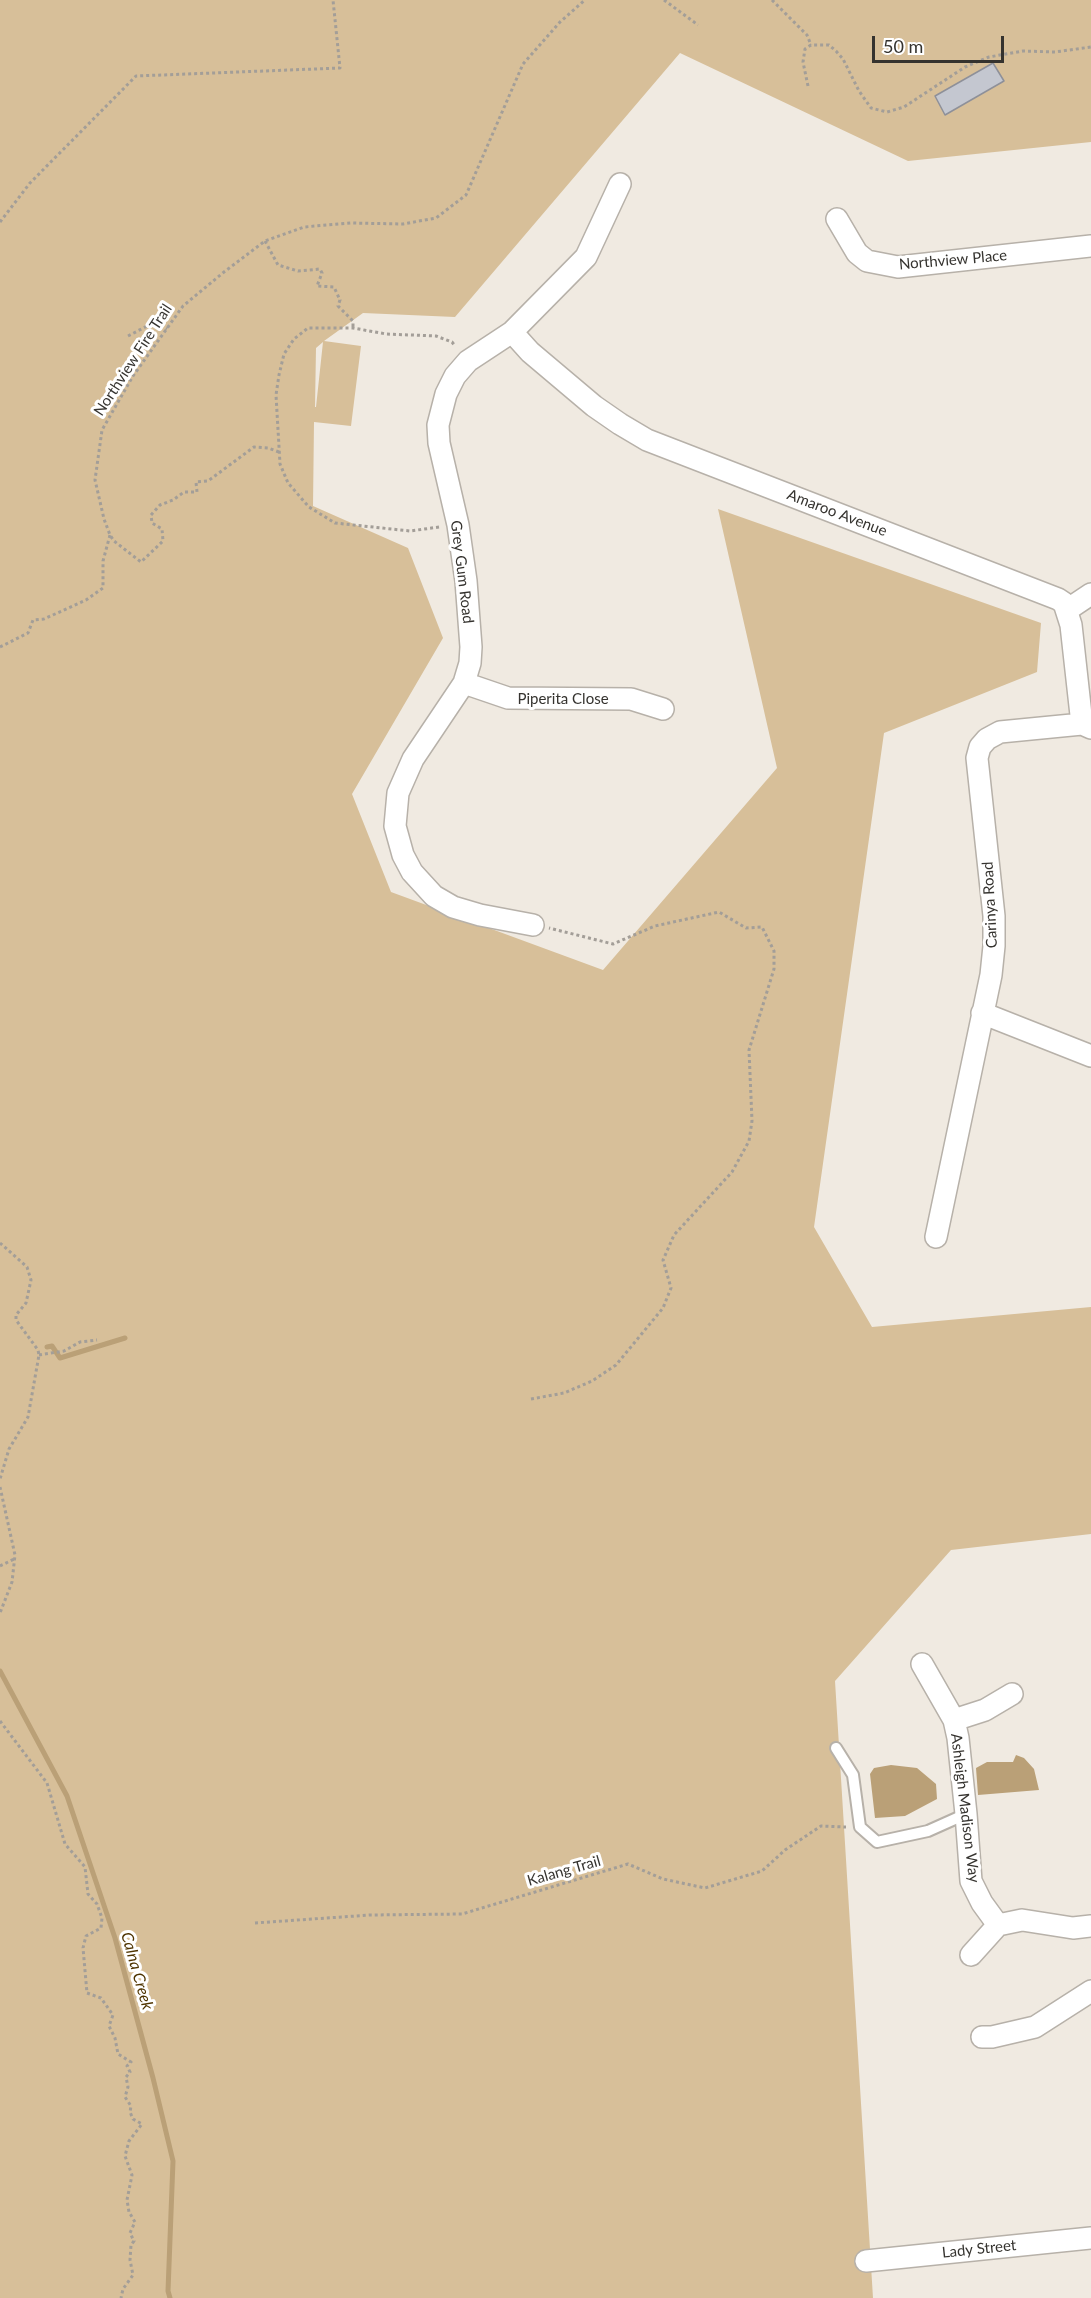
<!DOCTYPE html>
<html>
<head>
<meta charset="utf-8">
<style>
  body { margin:0 }
  #map { position:relative; width:1091px; height:2298px; overflow:hidden; background:#f0eae1; font-family:Lato,sans-serif }
  canvas { display:block }
  .scale { position:absolute; left:872px; top:36px; width:132px; height:27px; box-sizing:border-box; border:3px solid #35332f; border-top:0; padding-left:8px; font-size:18px; line-height:21px; white-space:nowrap; color:#35332f; -webkit-text-stroke:4px #fff; paint-order:stroke }
</style>
</head>
<body>
<div id="map">
<canvas width="1091" height="2298"></canvas>
<div class="scale">50 m</div>
</div>
<script>
const context = document.querySelector('canvas').getContext('2d');
context.lineJoin = 'round';
function fillPath(path, color) { context.fillStyle = color; context.fill(path, 'evenodd'); }
const toPath = rows => new Path2D(rows.map(r => 'M' + r).join(''));
function stroke(path, color, width, dash) { context.strokeStyle = color; context.lineWidth = width; context.lineCap = dash ? 'butt' : 'round'; context.setLineDash(dash || []); context.stroke(path); }
function write(font, color, halo, rows, align = 'center') {
  context.font = font + ' Lato,sans-serif'; context.lineWidth = 6; context.setLineDash([]); context.textBaseline = 'middle'; context.strokeStyle = halo; context.fillStyle = color; for (const [text, x, y, turn = 0] of rows) {
    context.save(); context.translate(x, y); context.rotate((+turn || 0) * Math.PI / 180); context.textAlign = isNaN(turn) ? turn : align; if (halo) context.strokeText(text, 0, 0); context.fillText(text, 0, 0); context.restore();
  }
}
fillPath(toPath([
  [0,0,1091,0,1091,142,908,161,680,53,455,317,363,313,324,341,361,346,351,426,314,422,313,506,408,548,443,638,352,794,391,892,603,970,777,768,718,509,1041,623,1037,672,884,733,814,1227,872,1327,1091,1307,1091,1534,951,1550,835,1681,873,2298,0,2298],
  [323,342,316,407,315,407,316,348]
]), '#d7bf99');
fillPath(toPath([
  [1016,1755,1024,1758,1034,1769,1039,1790,978,1795,976,1768,987,1762,1013,1762],
  [891,1765,917,1768,936,1784,937,1799,905,1816,875,1818,870,1774,874,1768]
]), '#baa077');
stroke(toPath([
  [47,1347,52,1346,60,1358,125,1338],
  [0,1671,67,1796,115,1938,153,2078,173,2161,168,2291,170,2298]
]), '#baa077', 5);
const building = toPath([
  [993,63,1004,81,945,115,935,96,993,63]
]);
fillPath(building, '#c4c7d0');
stroke(building, '#8e9099', 1.5);
const service = toPath([
  [836,1748,853,1775,860,1827,877,1842,928,1831,966,1814]
]);
const minor = toPath([
  [837,219,857,253,867,261,898,267,1091,246],
  [512,332,530,352,594,406,620,424,647,440,1058,599,1064,603,1071,625,1082,724,1091,728],
  [1067,610,1091,594],
  [464,683,508,698,631,699,663,709],
  [533,925,480,915,453,907,434,896,412,872,403,855,395,826,398,793,413,759,464,683,470,663,471,647,466,581,458,525,439,443,438,425,446,394,455,376,468,361,512,332,586,257,620,184],
  [982,1013,1091,1056],
  [936,1237,991,975,994,946,994,916,977,758,980,747,987,739,1000,732,1082,724],
  [922,1664,954,1720,958,1738,966,1814,971,1881,982,1903,998,1925],
  [954,1720,985,1710,1012,1694],
  [971,1955,998,1925,1022,1920,1073,1928,1091,1926],
  [982,2037,992,2037,1035,2027,1091,1991],
  [866,2261,1091,2238]
]);
stroke(service, '#b7b1a9', 14);
stroke(minor, '#b7b1a9', 24);
stroke(toPath([
  [664,0,698,25],
  [772,0,807,35,811,45],
  [808,86,803,62,805,49,811,45,829,45,836,51,843,59,859,91,871,108,887,112,904,107,965,67,989,57,1023,51,1055,52,1091,47],
  [0,222,30,183,136,76,340,68,333,0],
  [265,241,278,265,298,271,320,269,322,273,317,286,334,287,340,300,338,306,353,321,353,328],
  [128,336,151,324,159,324,167,329],
  [279,452,268,448,254,447,208,481,196,482,197,492,184,492,173,500,160,505,151,515,152,523,162,529,163,541,141,562,114,541,110,535,104,519,95,480,102,430,133,376,183,306,224,272,265,241,304,227,351,223,403,224,436,218,466,195,523,64,560,22,585,0],
  [439,527,410,531,335,523,309,507,288,483,280,464,276,395,279,375,284,354,294,339,308,328,353,328,386,334,436,336,452,342,455,346],
  [0,647,28,633,33,620,44,619,86,600,103,588,103,561,110,535],
  [0,1243,27,1267,31,1280,26,1303,16,1315,16,1320,38,1350,39,1355,28,1417,9,1449,0,1479],
  [39,1355,64,1351,80,1342,97,1340],
  [531,1399,564,1393,592,1381,616,1365,663,1308,671,1288,663,1260,674,1235,732,1172,749,1141,752,1121,749,1050,774,969,774,951,762,927,746,928,719,912,655,926,613,944,549,928],
  [0,1487,15,1555,12,1582,0,1613],
  [0,1566,14,1559],
  [0,1721,47,1783,65,1844,85,1867,88,1894,97,1904,102,1918,101,1928,86,1936,83,1948,87,1993,101,1998,113,2015,109,2026,115,2038,118,2054,131,2062,127,2066,130,2072,126,2077,128,2087,125,2097,131,2106,130,2112,133,2119,142,2124,129,2141,125,2156,132,2175,127,2200,129,2212,135,2222,130,2233,134,2241,131,2245,130,2260,133,2275,123,2289,121,2298],
  [255,1923,370,1915,462,1914,628,1864,663,1879,705,1888,762,1871,785,1850,821,1826,846,1827]
]), '#a39e98', 3, [3, 3]);
stroke(service, '#fff', 10);
stroke(minor, '#fff', 21);
write('15px', '#35332f', '#fff', [
  ["Northview Place",953,260,-5],
  ["Northview Fire Trail",133,360,-57],
  ["Amaroo Avenue",837,513,21],
  ["Grey Gum Road",462,572,83],
  ["Piperita Close",563,699],
  ["Carinya Road",990,905,-93],
  ["Ashleigh Madison Way",965,1808,83],
  ["Kalang Trail",564,1871,-16],
  ["Lady Street",979,2249,-6]
]);
write('italic 16px', '#4f3400', '#fff', [
  ["Calna Creek",137,1971,74]
]);
</script>
</body>
</html>
